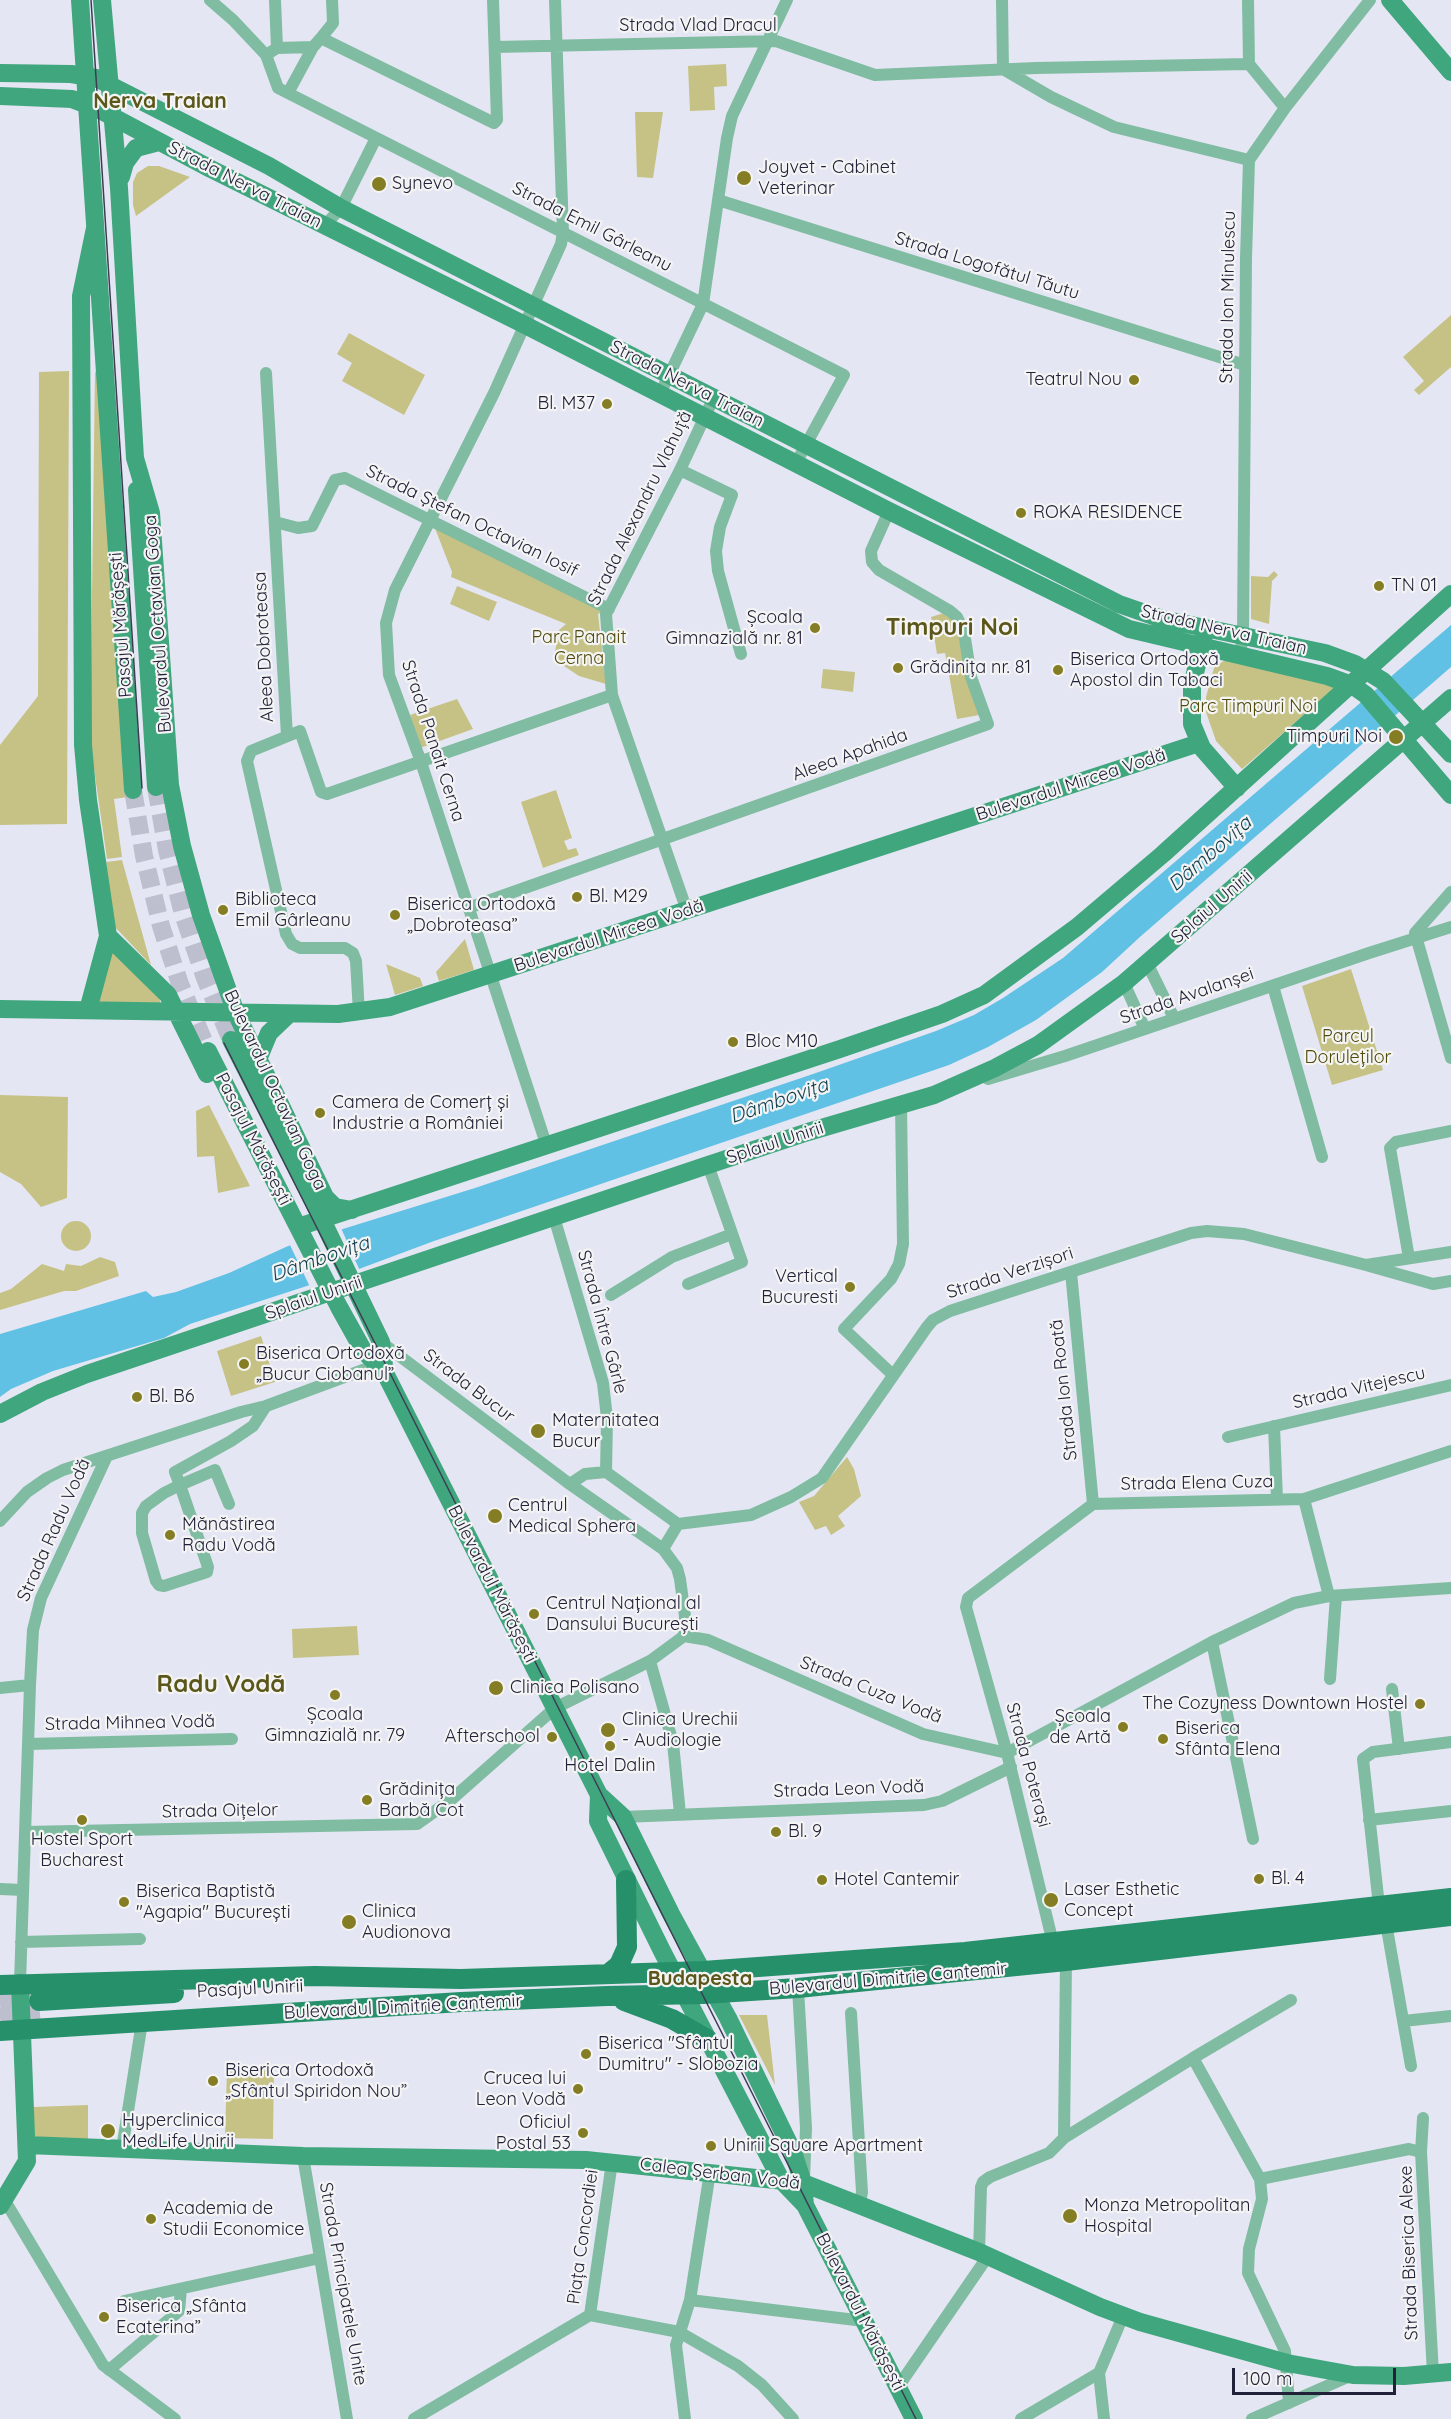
<!DOCTYPE html>
<html>
<head>
<meta charset="utf-8">
<style>
  body { margin:0 }
  #map { position:relative; width:1451px; height:2419px; overflow:hidden; background:#e5e6f3; font-family:Quicksand,sans-serif }
  canvas { display:block }
  .scale { position:absolute; left:1232px; top:2368px; width:164px; height:27px; box-sizing:border-box; border:3px solid #22213a; border-top:0; padding-left:8px; font-size:18px; line-height:21px; white-space:nowrap; color:#22213a; -webkit-text-stroke:4px #f4f4f4; paint-order:stroke }
</style>
</head>
<body>
<div id="map">
<canvas width="1451" height="2419"></canvas>
<div class="scale">100 m</div>
</div>
<script>
const context = document.querySelector('canvas').getContext('2d');
context.lineJoin = 'round';
function fillPath(path, color) { context.fillStyle = color; context.fill(path, 'evenodd'); }
const toPath = rows => new Path2D(rows.map(r => 'M' + r).join(''));
function stroke(path, color, width, dash) { context.strokeStyle = color; context.lineWidth = width; context.lineCap = dash ? 'butt' : 'round'; context.setLineDash(dash || []); context.stroke(path); }
function write(font, color, halo, rows, align = 'center') {
  context.font = font + ' Quicksand,sans-serif'; context.lineWidth = 4.5; context.setLineDash([]); context.textBaseline = 'middle'; context.strokeStyle = halo; context.fillStyle = color; for (const [text, x, y, turn = 0] of rows) {
    context.save(); context.translate(x, y); context.rotate((+turn || 0) * Math.PI / 180); context.textAlign = isNaN(turn) ? turn : align; if (halo) context.strokeText(text, 0, 0); context.fillText(text, 0, 0); context.restore();
  }
}
fillPath(toPath([
  [726,64,727,86,714,87,715,110,690,111,688,66],
  [635,112,663,112,653,178,637,177],
  [148,166,159,166,190,177,136,216,133,205,133,182,137,173],
  [1451,315,1451,367,1419,395,1414,390,1424,381,1403,357],
  [349,333,425,375,404,415,342,381,352,363,337,354],
  [69,371,67,824,0,825,0,745,38,696,39,372],
  [100,371,128,797,114,799,122,857,107,859,90,741,95,372],
  [431,518,609,609,598,614,606,684,579,676,561,664,555,652,559,630,566,624,451,577,452,572],
  [1274,571,1278,575,1272,581,1269,624,1251,619,1251,576,1268,577],
  [457,586,497,602,489,621,450,604],
  [950,611,957,617,985,714,957,719,945,653,937,654,931,617],
  [1225,660,1337,686,1242,769,1216,741,1206,712,1206,697,1214,668],
  [823,669,855,672,853,692,821,688],
  [457,699,473,729,420,748,410,715],
  [556,790,572,838,564,841,568,850,576,848,579,855,543,868,521,802],
  [122,860,151,965,114,926,106,862],
  [465,939,474,970,439,981,436,972],
  [112,945,158,991,161,1006,95,1004],
  [386,964,420,978,423,986,395,995],
  [1351,969,1383,1070,1332,1085,1302,986],
  [0,1095,68,1097,67,1198,41,1207,21,1184,0,1172],
  [209,1105,250,1186,218,1193,214,1156,197,1157,196,1111],
  '61 1236a15 15 0 1 1 30 0a15 15 0 1 1-30 0Z',
  [100,1257,115,1262,119,1276,76,1291,64,1291,0,1310,0,1293,11,1289,42,1264,64,1271,66,1264,81,1266],
  [261,1336,275,1382,231,1396,217,1351],
  [847,1457,854,1469,861,1496,838,1516,845,1526,831,1535,826,1526,815,1530,799,1502,814,1496],
  [357,1626,359,1655,293,1658,292,1629],
  [739,2015,767,2015,775,2085],
  [274,2066,273,2139,225,2138,227,2069],
  [88,2105,88,2141,34,2140,34,2107]
]), '#c6c285');
fillPath(toPath([
  [1451,625,1451,667,1141,936,1102,972,1036,1020,988,1047,949,1065,434,1241,359,1269,190,1324,164,1338,53,1371,11,1389,0,1397,0,1334,146,1291,153,1297,176,1292,229,1273,288,1246,475,1188,813,1074,936,1031,974,1015,1003,998,1063,958]
]), '#60c1e5');
fillPath(toPath([
  [341,1228,360,1271,310,1287,289,1243]
]), '#e5e6f3');
stroke(toPath([
  [156,787,167,850,183,914,205,978,231,1040],
  [133,790,144,856,161,926,180,984,208,1051]
]), '#bebfce', 18, [18, 9]);
stroke(toPath([
  [0,2004,34,2001],
  [0,2018,40,2014]
]), '#bebfce', 20, [20, 10]);
stroke(toPath([
  [210,0,233,20,266,55,278,88,844,375,796,463],
  [275,0,277,48],
  [1002,0,1003,69],
  [1248,0,1249,64,1285,108],
  [321,38,333,23,332,0],
  [495,47,776,41,875,75,1036,68,1249,64],
  [266,55,277,48,313,47,321,38,494,123,497,120,493,0],
  [1003,69,1051,97,1114,127,1249,160],
  [288,93,313,47],
  [718,200,1245,365],
  [324,226,341,208,376,138],
  [266,373,287,736],
  [660,394,703,304,727,138,732,116,787,0],
  [680,470,732,495,720,527,716,551,718,571,741,654],
  [275,522,298,528,312,526,335,480,345,478,609,609],
  [1240,655,1243,635,1246,258,1249,160,1285,108,1370,0],
  [1451,892,1415,933,1451,1058],
  [468,908,988,724,971,677,964,632,957,617,950,611,879,570,872,562,871,551,889,511],
  [687,911,612,695,606,614,680,470,714,397],
  [1147,963,1174,1018],
  [1124,983,1145,1029],
  [1273,986,1322,1157],
  [359,1013,356,961,353,953,345,948,300,948,292,944,286,934,247,761,251,751,300,731,321,792,327,794,612,695],
  [988,1079,1065,1056,1369,953,1451,927],
  [547,1147,421,762,389,675,386,623,395,590,494,393,561,244,563,232,555,0],
  [554,1217,603,1383,607,1418,606,1472],
  [1451,1252,1366,1265,1433,1284,1451,1281],
  [1409,1258,1390,1148,1396,1142,1451,1131],
  [1071,1272,1093,1504],
  [688,1284,742,1262,708,1165],
  [611,1295,672,1257,732,1234],
  [381,1342,567,1482,663,1549,677,1568,680,1579,685,1616,684,1636],
  [893,1375,844,1329,891,1279,899,1264,903,1244,901,1105],
  [1274,1426,1277,1499],
  [1228,1437,1451,1385],
  [570,1484,585,1474,606,1472,678,1524],
  [1304,1499,1329,1596],
  [229,1504,215,1470,180,1485,164,1493,146,1506,142,1513,142,1533,156,1581,159,1585,164,1586,207,1572,208,1567,180,1485,175,1472,231,1441,253,1426,266,1406],
  [0,1521,27,1492,47,1478,63,1470,241,1412,266,1406,382,1363],
  [678,1524,751,1515,791,1497,822,1478,927,1327,933,1320,950,1311,1191,1233,1207,1231,1244,1234,1366,1265],
  [663,1549,678,1524],
  [1212,1642,1253,1839],
  [650,1661,673,1743,680,1814],
  [1330,1679,1336,1596],
  [0,1688,30,1685],
  [1392,1689,1399,1749],
  [28,1744,232,1739],
  [623,1817,924,1805,942,1801,1011,1767],
  [1369,1820,1451,1811],
  [25,1832,417,1824,452,1799,555,1708,650,1661,684,1636,708,1640,923,1734,1007,1753,1212,1642,1294,1603,1329,1596,1451,1588],
  [0,1889,23,1890],
  [1379,1906,1363,1759,1373,1752,1451,1742],
  [1386,1923,1411,2066],
  [21,1942,140,1939],
  [1053,1943,1007,1753,966,1607,968,1598,1093,1504,1304,1499,1451,1451],
  [20,1983,30,1685,33,1630,41,1598,107,1456],
  [798,1988,806,2128,804,2179],
  [851,2013,862,2192,860,2204],
  [1403,2021,1451,2016],
  [1193,2058,1291,2000],
  [1064,2138,1066,1961],
  [122,2149,142,2022],
  [1421,2152,1423,2118],
  [303,2156,347,2419],
  [1260,2179,1409,2149,1421,2152,1433,2374],
  [4,2199,103,2365,175,2419],
  [979,2252,981,2187,983,2182,990,2177,1049,2153,1064,2138,1193,2058,1260,2179,1262,2199,1249,2249,1248,2273,1285,2351,1289,2403],
  [690,2300,864,2321],
  [124,2301,320,2258],
  [590,2315,679,2332,738,2366,762,2385,793,2419],
  [590,2315,612,2162],
  [109,2370,179,2311,181,2289],
  [898,2387,988,2256],
  [414,2419,590,2315],
  [685,2419,676,2345,690,2300,710,2172],
  [1021,2419,1099,2373],
  [1104,2419,1099,2373,1123,2316],
  [1252,2419,1352,2375]
]), '#80bca1', 12);
stroke(toPath([
  [80,0,133,790],
  [102,0,119,188,135,458,151,513,170,785,182,846,201,915,236,1013,325,1197,335,1207,352,1210],
  [1390,0,1451,72],
  [0,73,71,74,96,78,269,166,341,208,1119,604,1162,619,1325,653,1355,664,1383,681,1451,754],
  [0,96,72,99,98,109,211,169,525,325,889,511,1129,629,1327,676,1352,685,1366,695,1451,795],
  [121,177,125,163,136,148,159,142],
  [95,228,81,296,83,745,88,800,108,936,168,995,207,1074],
  [137,490,156,787],
  [1204,635,1192,686,1192,724,1202,748,1237,788],
  [0,1009,338,1014,390,1007,1199,743],
  [88,1010,108,936],
  [231,1040,313,1201,381,1342,385,1373],
  [208,1051,339,1307,363,1350,385,1373,599,1795,623,1817,671,1914,728,2018,793,2152,803,2183,805,2205],
  [259,1057,269,1033,289,1014],
  [298,1227,840,1049,942,1014,984,995,1077,927,1163,854,1451,594],
  [0,1414,42,1392,87,1374,708,1165,808,1132,934,1095,995,1068,1038,1045,1124,983,1451,698],
  [599,1795,598,1821,662,1951,781,2180,805,2205,914,2419],
  [27,2145,303,2156,586,2160,803,2183,979,2252,1100,2307,1140,2322,1287,2363,1353,2375,1404,2376,1451,2372],
  [0,2206,27,2161,20,1983]
]), '#40a67e', 18);
stroke(toPath([
  [608,1974,619,1965,627,1947,626,1880],
  [0,1985,315,1976,461,1979,703,1971,965,1952,1451,1898],
  [39,2001,174,1993],
  [624,2001,672,2019,707,2039],
  [0,2031,461,2002,607,1996,703,1994,798,1988,1066,1961,1451,1916]
]), '#25906a', 20);
stroke(toPath([
  [91,0,142,788],
  [224,1043,916,2419]
]), '#3d3c53', 1.5);
for (const [x, y, r, color] of [
  [744,178,8,"#857d24"],
  [379,184,8,"#857d24"],
  [1134,380,6,"#857d24"],
  [607,404,6,"#857d24"],
  [1021,513,6,"#857d24"],
  [1379,586,6,"#857d24"],
  [815,628,6,"#857d24"],
  [898,668,6,"#857d24"],
  [1058,670,6,"#857d24"],
  [1396,737,8,"#857d24"],
  [577,897,6,"#857d24"],
  [223,910,6,"#857d24"],
  [395,915,6,"#857d24"],
  [733,1042,6,"#857d24"],
  [320,1113,6,"#857d24"],
  [850,1287,6,"#857d24"],
  [244,1364,6,"#857d24"],
  [137,1397,6,"#857d24"],
  [538,1431,8,"#857d24"],
  [495,1516,8,"#857d24"],
  [170,1535,6,"#857d24"],
  [534,1614,6,"#857d24"],
  [496,1688,8,"#857d24"],
  [335,1695,6,"#857d24"],
  [1420,1704,6,"#857d24"],
  [1123,1727,6,"#857d24"],
  [608,1730,8,"#857d24"],
  [552,1737,6,"#857d24"],
  [1163,1739,6,"#857d24"],
  [610,1746,6,"#857d24"],
  [367,1800,6,"#857d24"],
  [82,1820,6,"#857d24"],
  [776,1832,6,"#857d24"],
  [1259,1879,6,"#857d24"],
  [822,1880,6,"#857d24"],
  [1051,1900,8,"#857d24"],
  [124,1902,6,"#857d24"],
  [349,1922,8,"#857d24"],
  [586,2054,6,"#857d24"],
  [213,2081,6,"#857d24"],
  [578,2089,6,"#857d24"],
  [108,2131,8,"#857d24"],
  [583,2133,6,"#857d24"],
  [711,2146,6,"#857d24"],
  [1070,2216,8,"#857d24"],
  [151,2219,6,"#857d24"],
  [104,2317,6,"#857d24"]
]) { const dot = new Path2D(); dot.arc(x, y, r, 0, 2 * Math.PI); context.fillStyle = color; context.fill(dot); stroke(dot, '#f4f4f4', 2); }
write('18px', '#22213a', '#f4f4f4', [
  ["Strada Vlad Dracul",698,26],
  ["Strada Nerva Traian",245,185,27],
  ["Strada Emil Gârleanu",592,227,27],
  ["Strada Logofătul Tăutu",987,266,17],
  ["Strada Ion Minulescu",1228,297,-89],
  ["Strada Nerva Traian",687,384,27],
  ["Strada Alexandru Vlahuță",640,508,-64],
  ["Strada Ștefan Octavian Iosif",472,521,26],
  ["Bulevardul Octavian Goga",158,624,-94],
  ["Pasajul Mărășești",121,625,-94],
  ["Strada Nerva Traian",1224,630,13],
  ["Aleea Dobroteasa",264,647,-93],
  ["Strada Panait Cerna",433,741,72],
  ["Aleea Apahida",850,755,-20],
  ["Bulevardul Mircea Vodă",1071,785,-18],
  ["Splaiul Unirii",1212,907,-41],
  ["Bulevardul Mircea Vodă",609,936,-18],
  ["Strada Avalanșei",1187,996,-19],
  ["Bulevardul Octavian Goga",275,1090,65],
  ["Pasajul Mărășești",253,1139,63],
  ["Splaiul Unirii",775,1143,-18],
  ["Strada Verzișori",1010,1273,-18],
  ["Splaiul Unirii",314,1298,-19],
  ["Strada Între Gârle",602,1322,75],
  ["Strada Bucur",469,1386,37],
  ["Strada Vitejescu",1359,1388,-13],
  ["Strada Ion Roată",1064,1390,-96],
  ["Strada Elena Cuza",1197,1483,-1],
  ["Strada Radu Vodă",54,1530,-66],
  ["Bulevardul Mărășești",492,1584,63],
  ["Strada Cuza Vodă",871,1690,22],
  ["Strada Mihnea Vodă",130,1723,-1],
  ["Strada Poterași",1028,1765,75],
  ["Strada Leon Vodă",849,1789,-2],
  ["Strada Oițelor",220,1811,-1],
  ["Bulevardul Dimitrie Cantemir",888,1979,-5],
  ["Pasajul Unirii",250,1989,-3],
  ["Bulevardul Dimitrie Cantemir",403,2007,-3],
  ["Calea Șerban Vodă",720,2174,7],
  ["Piața Concordiei",583,2237,-82],
  ["Strada Biserica Alexe",1409,2253,-92],
  ["Strada Principatele Unite",343,2284,80],
  ["Bulevardul Mărășești",860,2312,63]
]);
write('18px', '#22213a', '#f4f4f4', [
  ["Joyvet - Cabinet",758,168],
  ["Veterinar",758,189],
  ["Synevo",392,184],
  ["Teatrul Nou",1122,380,"right"],
  ["Bl. M37",595,404,"right"],
  ["ROKA RESIDENCE",1033,513],
  ["TN 01",1391,586],
  ["Școala",803,618,"right"],
  ["Gimnazială nr. 81",803,639,"right"],
  ["Biserica Ortodoxă",1070,660],
  ["Apostol din Tabaci",1070,681],
  ["Grădinița nr. 81",910,668],
  ["Timpuri Noi",1382,737,"right"],
  ["Bl. M29",589,897],
  ["Biblioteca",235,900],
  ["Emil Gârleanu",235,921],
  ["Biserica Ortodoxă",407,905],
  ["„Dobroteasa”",407,926],
  ["Bloc M10",745,1042],
  ["Camera de Comerț și",332,1103],
  ["Industrie a României",332,1124],
  ["Vertical",838,1277,"right"],
  ["Bucuresti",838,1298,"right"],
  ["Biserica Ortodoxă",256,1354],
  ["„Bucur Ciobanul”",256,1375],
  ["Bl. B6",149,1397],
  ["Maternitatea",552,1421],
  ["Bucur",552,1442],
  ["Centrul",508,1506],
  ["Medical Sphera",508,1527],
  ["Mănăstirea",182,1525],
  ["Radu Vodă",182,1546],
  ["Centrul Național al",546,1604],
  ["Dansului București",546,1625],
  ["Clinica Polisano",510,1688],
  ["The Cozyness Downtown Hostel",1408,1704,"right"],
  ["Școala",335,1715,"center"],
  ["Gimnazială nr. 79",335,1736,"center"],
  ["Școala",1111,1717,"right"],
  ["de Artă",1111,1738,"right"],
  ["Clinica Urechii",622,1720],
  ["- Audiologie",622,1741],
  ["Biserica",1175,1729],
  ["Sfânta Elena",1175,1750],
  ["Afterschool",540,1737,"right"],
  ["Hotel Dalin",610,1766,"center"],
  ["Grădinița",379,1790],
  ["Barbă Cot",379,1811],
  ["Bl. 9",788,1832],
  ["Hostel Sport",82,1840,"center"],
  ["Bucharest",82,1861,"center"],
  ["Bl. 4",1271,1879],
  ["Hotel Cantemir",834,1880],
  ["Laser Esthetic",1064,1890],
  ["Concept",1064,1911],
  ["Biserica Baptistă",136,1892],
  ["\"Agapia\" București",136,1913],
  ["Clinica",362,1912],
  ["Audionova",362,1933],
  ["Biserica \"Sfântul",598,2044],
  ["Dumitru\" - Slobozia",598,2065],
  ["Biserica Ortodoxă",225,2071],
  ["„Sfântul Spiridon Nou”",225,2092],
  ["Crucea lui",566,2079,"right"],
  ["Leon Vodă",566,2100,"right"],
  ["Hyperclinica",122,2121],
  ["MedLife Unirii",122,2142],
  ["Oficiul",571,2123,"right"],
  ["Postal 53",571,2144,"right"],
  ["Unirii Square Apartment",723,2146],
  ["Monza Metropolitan",1084,2206],
  ["Hospital",1084,2227],
  ["Academia de",163,2209],
  ["Studii Economice",163,2230],
  ["Biserica „Sfânta",116,2307],
  ["Ecaterina”",116,2328]
], 'left');
write('18px', '#504b0a', '#f4f4f4', [
  ["Parc Panait",579,638],
  ["Cerna",579,659],
  ["Parc Timpuri Noi",1248,707],
  ["Parcul",1348,1037],
  ["Doruleților",1348,1058]
]);
write('italic 20px', '#123e4d', '#f4f4f4', [
  ["Dâmbovița",1210,854,-41],
  ["Dâmbovița",779,1101,-19],
  ["Dâmbovița",320,1259,-19]
]);
write('bold 20px', '#5b5619', '#f4f4f4', [
  ["Budapesta",700,1979]
]);
write('bold 21px', '#5b5619', '#f4f4f4', [
  ["Nerva Traian",160,102]
]);
write('bold 24px', '#5b5619', '#f4f4f4', [
  ["Timpuri Noi",952,628],
  ["Radu Vodă",221,1685]
]);
</script>
</body>
</html>
